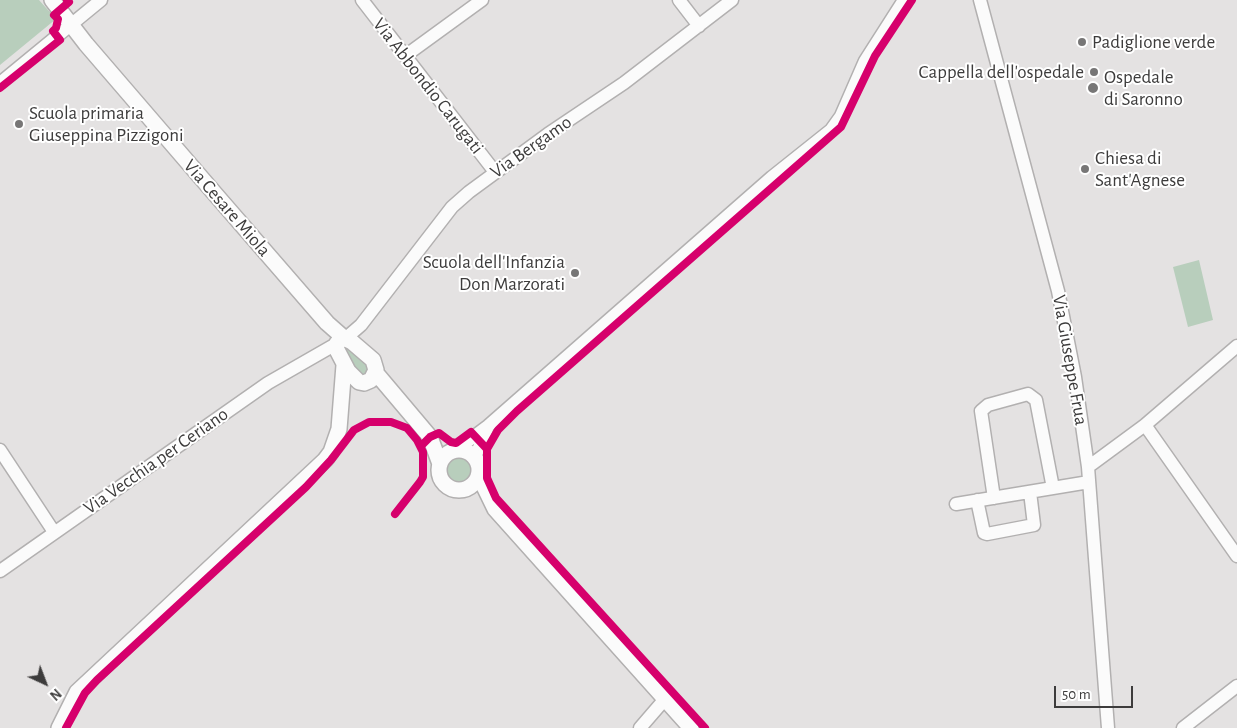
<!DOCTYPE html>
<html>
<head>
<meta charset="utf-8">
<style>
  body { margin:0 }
  #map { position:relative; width:1237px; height:728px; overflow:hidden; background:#e4e2e2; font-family:"Alegreya Sans",sans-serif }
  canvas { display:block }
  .north { position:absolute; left:20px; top:658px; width:50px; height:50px; -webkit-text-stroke:4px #fff; paint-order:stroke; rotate:137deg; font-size:14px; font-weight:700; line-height:20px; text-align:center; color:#3d3c3c }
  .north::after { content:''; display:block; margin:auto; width:18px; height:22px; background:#3d3c3c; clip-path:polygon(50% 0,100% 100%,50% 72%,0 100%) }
  .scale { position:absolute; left:1054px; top:686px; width:79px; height:22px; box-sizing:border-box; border:2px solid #3d3c3c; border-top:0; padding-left:6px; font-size:15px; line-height:18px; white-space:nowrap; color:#3d3c3c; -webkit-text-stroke:4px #fff; paint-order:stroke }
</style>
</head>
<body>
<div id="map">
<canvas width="1237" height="728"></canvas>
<div class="north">N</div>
<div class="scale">50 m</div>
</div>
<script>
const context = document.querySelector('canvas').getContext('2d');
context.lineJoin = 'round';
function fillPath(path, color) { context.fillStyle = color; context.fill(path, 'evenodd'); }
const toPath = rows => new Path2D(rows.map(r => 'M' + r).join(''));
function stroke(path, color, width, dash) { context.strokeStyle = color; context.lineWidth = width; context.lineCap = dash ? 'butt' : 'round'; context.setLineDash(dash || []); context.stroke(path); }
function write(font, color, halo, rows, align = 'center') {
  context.font = font + ' "Alegreya Sans",sans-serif'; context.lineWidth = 4; context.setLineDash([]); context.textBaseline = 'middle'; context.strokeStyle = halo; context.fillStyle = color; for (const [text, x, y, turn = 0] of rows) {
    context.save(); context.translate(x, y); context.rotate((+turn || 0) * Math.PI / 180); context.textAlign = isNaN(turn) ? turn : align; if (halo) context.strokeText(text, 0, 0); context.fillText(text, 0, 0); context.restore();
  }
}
fillPath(toPath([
  [0,0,39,0,56,19,0,65],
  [1199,260,1213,320,1188,327,1173,267],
  [346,344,372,368,362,379,341,348],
  '446 471a15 15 0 1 1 30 0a15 15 0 1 1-30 0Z'
]), '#b8cebc');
const minor = toPath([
  [362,0,495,172],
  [679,0,699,26],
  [980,0,1058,291,1075,377,1088,467,1108,728],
  [405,56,482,0],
  [0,83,101,0],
  [346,338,361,325,452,207,469,192,548,134,624,83,732,0],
  [1145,425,1237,556],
  [0,450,54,532],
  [456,450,488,426,772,177,831,130,841,116,865,61,904,0],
  [475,457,487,429],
  [1088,467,1145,425,1237,346],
  [994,498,981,411,988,405,1028,394,1036,400,1053,488],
  [977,500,984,533,987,534,1034,525,1030,492],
  [956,504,1089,482],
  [0,571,268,383,336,344],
  [640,728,665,699],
  [1183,728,1237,686]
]);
const tertiary = toPath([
  [52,0,86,44,216,195,327,323,344,338],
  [344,338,352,342,373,360,376,370,371,380,364,383,359,382,348,371,336,348,337,343,344,338],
  [376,373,430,437,440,464],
  '439 470a20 20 0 1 1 40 0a20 20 0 1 1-40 0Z',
  [479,476,495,509,691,728],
  [59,728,77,692,325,460,331,452,339,429,344,365]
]);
stroke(minor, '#b2b0b0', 15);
stroke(tertiary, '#b2b0b0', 18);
stroke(minor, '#fbfbfb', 12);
stroke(tertiary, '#fbfbfb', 15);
stroke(toPath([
  [0,88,60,40,53,31,56,28,58,19,54,15,69,2,67,0],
  [421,446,430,437,439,433,451,442,456,443,471,432,487,449],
  [66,728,85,693,97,680,306,487,331,460,354,430,369,422,391,422,407,428,417,440,423,452,423,477,420,482,395,514],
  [705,728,496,498,487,478,487,449,498,430,517,411,841,127,875,56,912,0]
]), '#d6006c', 8);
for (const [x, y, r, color] of [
  [1082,42,5,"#777676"],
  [1094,72,5,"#777676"],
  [1093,88,6,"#777676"],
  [19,124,5,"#777676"],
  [1085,169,5,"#777676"],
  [575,273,5,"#777676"]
]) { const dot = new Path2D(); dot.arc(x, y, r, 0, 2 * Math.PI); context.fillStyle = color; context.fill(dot); stroke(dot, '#fff', 2); }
write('19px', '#3d3c3c', '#fff', [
  ["Padiglione verde",1092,42],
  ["Cappella dell'ospedale",1084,72,"right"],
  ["Ospedale",1104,77],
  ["di Saronno",1104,99],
  ["Scuola primaria",29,113],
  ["Giuseppina Pizzigoni",29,135],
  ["Chiesa di",1095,158],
  ["Sant'Agnese",1095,180],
  ["Scuola dell'Infanzia",565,262,"right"],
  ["Don Marzorati",565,284,"right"]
], 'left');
write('19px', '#3d3c3c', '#fff', [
  ["Via Abbondio Carugati",428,86,52],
  ["Via Bergamo",531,147,-35],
  ["Via Cesare Miola",227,208,49],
  ["Via Giuseppe Frua",1070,360,80],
  ["Via Vecchia per Ceriano",156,461,-35]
]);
</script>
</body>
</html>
